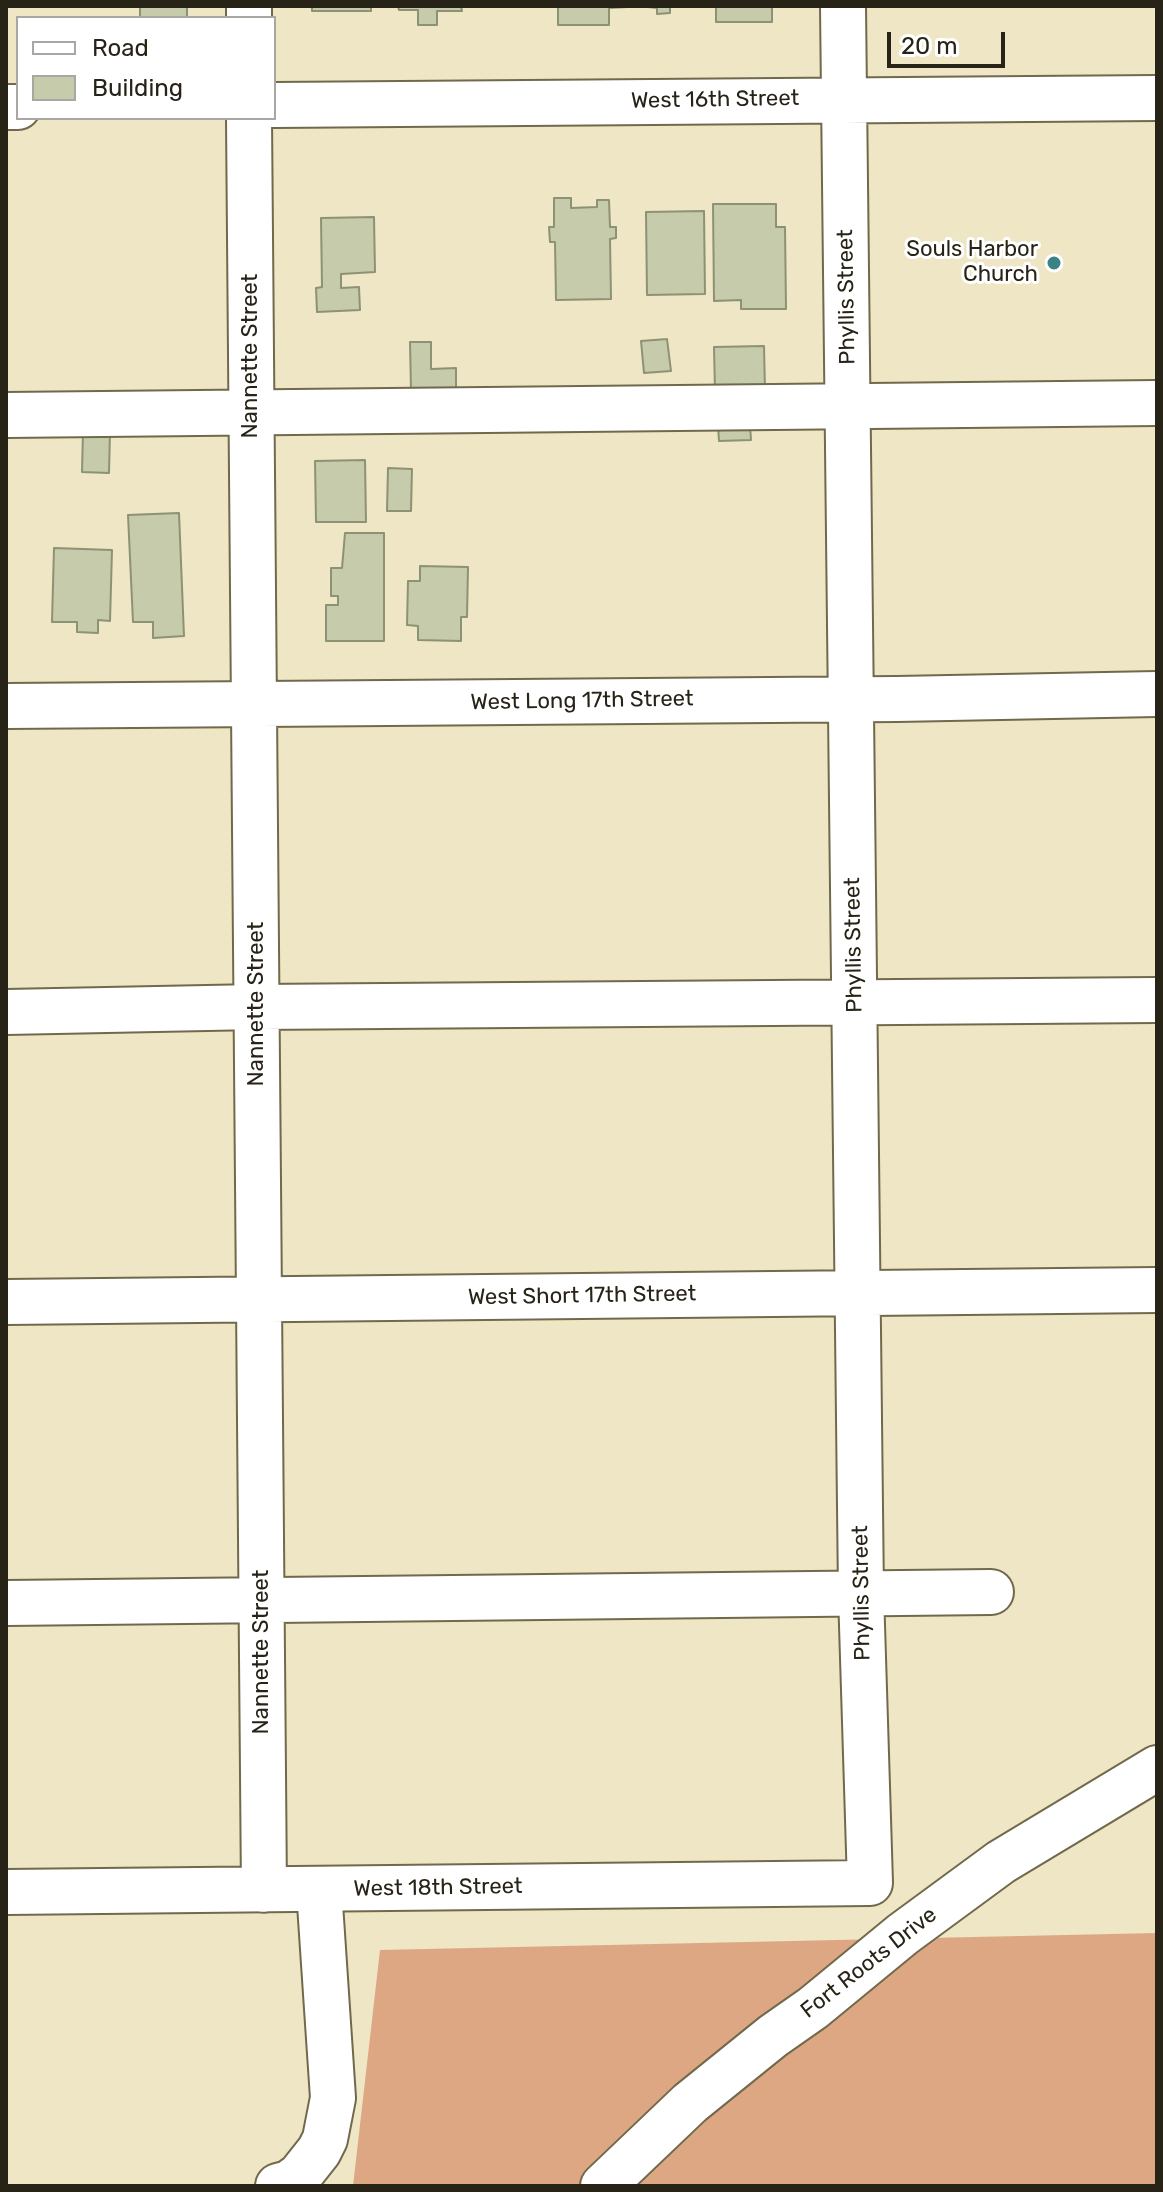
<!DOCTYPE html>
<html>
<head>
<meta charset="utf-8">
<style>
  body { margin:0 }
  #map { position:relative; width:1163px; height:2192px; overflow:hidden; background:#eee6c5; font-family:Rubik,sans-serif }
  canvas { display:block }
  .frame { position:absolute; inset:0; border:8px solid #272317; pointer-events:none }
  .legend { position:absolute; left:16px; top:16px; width:260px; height:104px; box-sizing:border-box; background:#fff; border:2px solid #a9a7a2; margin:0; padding:10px 14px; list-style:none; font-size:24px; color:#272317 }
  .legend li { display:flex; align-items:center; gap:16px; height:40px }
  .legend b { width:40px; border:2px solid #a9a7a2 }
  .scale { position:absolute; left:887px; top:32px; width:118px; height:36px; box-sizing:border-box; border:4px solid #272317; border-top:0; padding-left:10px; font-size:24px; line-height:28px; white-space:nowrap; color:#272317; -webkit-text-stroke:6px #fff; paint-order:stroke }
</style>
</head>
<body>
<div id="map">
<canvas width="1163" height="2192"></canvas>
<div class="frame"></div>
<ul class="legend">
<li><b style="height:10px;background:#fff"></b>Road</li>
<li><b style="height:22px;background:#c6cbab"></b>Building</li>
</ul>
<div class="scale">20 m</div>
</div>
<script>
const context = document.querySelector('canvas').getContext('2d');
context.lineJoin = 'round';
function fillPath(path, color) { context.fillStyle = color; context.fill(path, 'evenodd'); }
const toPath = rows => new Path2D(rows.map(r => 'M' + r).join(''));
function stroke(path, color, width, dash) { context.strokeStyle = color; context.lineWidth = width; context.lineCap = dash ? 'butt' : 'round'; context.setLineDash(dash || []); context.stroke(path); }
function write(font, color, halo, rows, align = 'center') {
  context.font = font + ' Rubik,sans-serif'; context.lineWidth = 6; context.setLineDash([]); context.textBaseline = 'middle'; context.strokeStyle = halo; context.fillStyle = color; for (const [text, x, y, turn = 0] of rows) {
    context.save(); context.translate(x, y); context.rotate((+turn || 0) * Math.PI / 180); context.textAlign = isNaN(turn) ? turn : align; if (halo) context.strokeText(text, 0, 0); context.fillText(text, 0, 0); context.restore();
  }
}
fillPath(toPath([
  [1157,1933,1157,2186,353,2186,380,1950]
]), '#dea784');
const building = toPath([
  [140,6,187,6,187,18,140,18,140,6],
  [312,6,371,6,371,11,312,11,312,6],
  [398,6,461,6,462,11,437,11,437,25,418,25,418,10,399,10,398,6],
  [558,6,628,6,628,7,609,8,609,25,558,25,558,6],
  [639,6,670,6,670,13,657,14,657,8,639,6],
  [716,6,772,6,772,22,716,22,716,6],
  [554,198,571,198,571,208,597,207,597,200,609,200,610,227,616,227,616,238,610,239,611,299,556,300,555,242,550,242,549,227,554,227,554,198],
  [713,204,776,204,776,227,785,227,786,309,741,309,741,300,714,301,713,204],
  [704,211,705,294,647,295,646,212,704,211],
  [374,217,375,272,341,274,341,288,359,287,360,310,317,312,316,288,322,287,321,218,374,217],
  [667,339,671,371,644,373,641,341,667,339],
  [410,342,431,342,431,369,456,368,456,390,411,391,410,342],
  [764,346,765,391,715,392,714,347,764,346],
  [750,425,751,440,719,441,718,426,750,425],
  [83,431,110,431,109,473,82,472,83,431],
  [365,460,366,522,316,522,315,461,365,460],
  [388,468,412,469,411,511,387,511,388,468],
  [179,513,184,636,153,638,153,622,133,622,128,515,179,513],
  [345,533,384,533,384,641,326,641,326,605,338,605,338,596,331,596,331,568,342,568,345,533],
  [54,548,112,550,110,621,98,620,98,633,77,632,77,622,52,622,54,548],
  [420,566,468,567,467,617,461,617,461,641,418,640,418,626,407,625,408,581,420,581,420,566]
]);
fillPath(building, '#c6cbab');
stroke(building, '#8d9274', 2);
const minor = toPath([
  [249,6,249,18],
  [274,105,1157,98],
  [6,107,18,107],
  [249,118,264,1890],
  [6,415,1157,403],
  [6,706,897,699,1157,694],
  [6,1012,257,1007,1157,1000],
  [6,1302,1157,1290],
  [6,1603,991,1592],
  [6,1892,870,1883,861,1593,843,6],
  [278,2186,289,2183,300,2175,319,2151,325,2139,333,2098,319,1889],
  [603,2186,690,2103,773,2036,813,2008,903,1934,1001,1862,1157,1768]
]);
stroke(minor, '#70694c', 48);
stroke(minor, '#fff', 44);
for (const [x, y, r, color] of [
  [1054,263,8,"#3a8384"]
]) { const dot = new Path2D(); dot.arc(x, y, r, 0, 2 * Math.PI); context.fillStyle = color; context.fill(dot); stroke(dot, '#fff', 3); }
write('22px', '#272317', '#fff', [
  ["West 16th Street",715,100,-1],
  ["Phyllis Street",847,297,-91],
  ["Nannette Street",251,356,-90],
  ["West Long 17th Street",582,701,-1],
  ["Phyllis Street",854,945,-91],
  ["Nannette Street",257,1004,-90],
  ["West Short 17th Street",582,1296,-1],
  ["Phyllis Street",862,1593,-91],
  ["Nannette Street",262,1652,-90],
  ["West 18th Street",438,1888,-1],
  ["Fort Roots Drive",869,1963,-38]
]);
write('22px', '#272317', '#fff', [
  ["Souls Harbor",1038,250],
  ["Church",1038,275]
], 'right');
</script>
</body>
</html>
